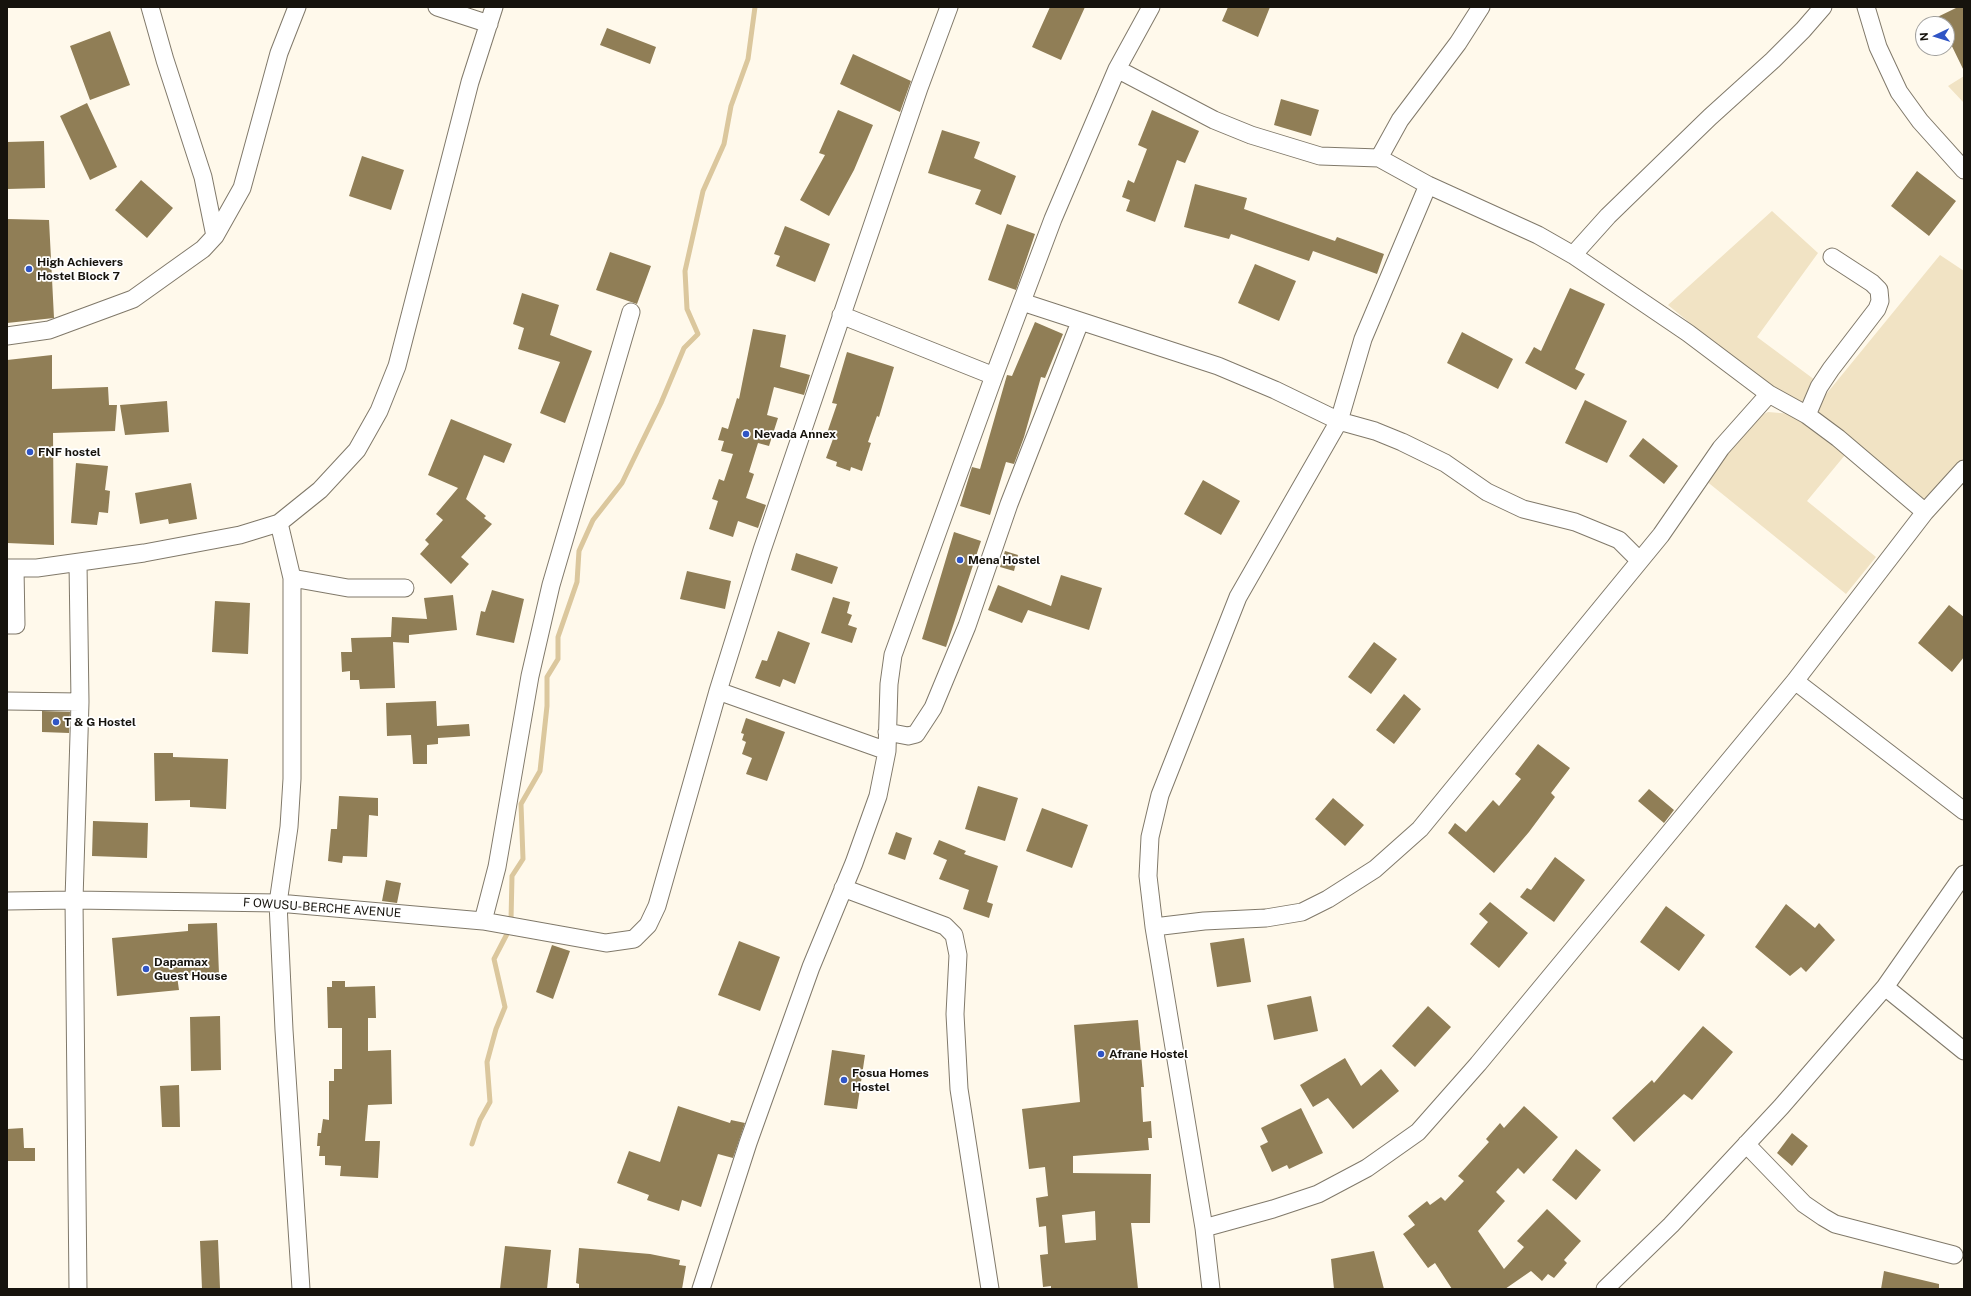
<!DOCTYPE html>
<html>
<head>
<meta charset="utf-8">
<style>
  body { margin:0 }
  #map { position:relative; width:1971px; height:1296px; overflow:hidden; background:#fff9eb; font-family:"Public Sans",sans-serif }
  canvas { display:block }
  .frame { position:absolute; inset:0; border:8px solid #16130d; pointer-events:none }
  .north { position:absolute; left:1915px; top:16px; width:40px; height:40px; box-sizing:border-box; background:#fff; border:1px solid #a2a19e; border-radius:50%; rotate:266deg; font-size:11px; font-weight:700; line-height:16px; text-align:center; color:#16130d }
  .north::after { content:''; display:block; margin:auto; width:14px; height:18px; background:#3055c5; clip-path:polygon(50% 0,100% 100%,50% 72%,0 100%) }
</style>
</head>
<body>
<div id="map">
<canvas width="1971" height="1296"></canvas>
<div class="frame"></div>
<div class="north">N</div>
</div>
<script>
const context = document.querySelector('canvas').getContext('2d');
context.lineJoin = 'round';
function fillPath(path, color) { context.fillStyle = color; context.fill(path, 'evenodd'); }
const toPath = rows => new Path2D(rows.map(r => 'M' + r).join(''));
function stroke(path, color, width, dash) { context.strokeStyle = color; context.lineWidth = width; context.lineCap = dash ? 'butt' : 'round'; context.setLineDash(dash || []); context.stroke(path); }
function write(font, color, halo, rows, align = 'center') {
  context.font = font + ' "Public Sans",sans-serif'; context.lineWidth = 3.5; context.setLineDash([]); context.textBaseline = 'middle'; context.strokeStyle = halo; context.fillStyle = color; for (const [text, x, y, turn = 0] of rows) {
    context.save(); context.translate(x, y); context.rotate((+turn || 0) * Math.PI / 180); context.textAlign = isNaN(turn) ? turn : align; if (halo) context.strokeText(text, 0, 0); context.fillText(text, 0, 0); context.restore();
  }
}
fillPath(toPath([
  [1964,76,1964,103,1948,86],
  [1772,211,1818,253,1757,337,1815,380,1802,402,1785,398,1769,388,1668,305],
  [1940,255,1964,271,1964,458,1920,504,1814,409],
  [1768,412,1792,414,1810,425,1845,455,1807,501,1876,557,1846,594,1705,480,1755,418]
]), '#f1e3c4');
stroke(toPath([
  [511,920,512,876,523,859,521,804,540,771,547,706,547,677,558,659,558,637,577,582,579,551,593,520,622,483,661,403,684,348,698,334,687,309,685,271,703,191,724,144,731,106,748,59,755,7],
  [472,1144,480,1120,490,1102,487,1062,496,1029,505,1007,494,959,508,932]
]), '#dbc79d', 5);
fillPath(toPath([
  [1050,7,1085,7,1061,60,1032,47],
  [1228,7,1270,7,1258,37,1222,21],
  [1958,7,1964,7,1964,71,1947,36,1947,24,1923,24],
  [607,28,656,47,650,64,600,45],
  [110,31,130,85,90,100,70,46],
  [853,54,911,81,900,112,840,84],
  [1281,99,1319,110,1311,136,1274,125],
  [87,103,117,167,90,180,60,116],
  [838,110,873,125,854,170,829,216,800,200,825,155,819,153],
  [1152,110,1199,131,1185,163,1177,160,1155,222,1126,211,1130,200,1122,197,1128,180,1134,183,1147,149,1138,145],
  [942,130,980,142,974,158,1016,176,1001,215,975,204,981,190,928,173],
  [44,141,45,188,7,189,7,142],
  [362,156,404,170,391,210,349,196],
  [1917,171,1956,201,1929,236,1891,206],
  [141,180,173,208,147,238,115,210],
  [1195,184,1247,198,1244,209,1335,241,1337,237,1384,254,1377,274,1313,251,1309,261,1231,234,1229,239,1184,227],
  [7,219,49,220,54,318,7,323],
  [1007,224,1035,234,1016,290,988,280],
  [785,226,830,244,815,282,776,266,780,256,774,254],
  [610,252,651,266,637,304,596,290],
  [1255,264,1296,281,1279,321,1238,303],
  [1570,288,1605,304,1575,369,1585,374,1576,390,1525,363,1534,347,1541,351],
  [522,293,559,305,550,335,592,351,565,423,540,413,560,362,518,349,524,328,513,324],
  [1035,322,1063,334,1045,378,1041,377,1024,437,1014,464,1006,462,990,515,960,506,972,467,980,469,1007,375,1012,376],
  [753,329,786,335,780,367,810,375,804,395,774,387,767,415,778,418,769,446,758,443,749,472,754,474,746,498,766,505,758,528,738,521,733,537,709,529,718,501,712,499,719,479,724,481,733,454,721,451,724,441,718,440,722,427,728,429,737,398,739,399],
  [1462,332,1513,359,1498,389,1447,363],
  [847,352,894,367,879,417,877,416,868,442,871,443,862,471,851,467,850,471,836,466,837,462,826,458,833,439,826,436,837,404,832,403],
  [52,355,52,389,108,387,109,405,117,405,115,431,53,433,54,545,7,543,7,360],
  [1585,400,1627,421,1607,463,1565,443],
  [167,401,169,432,125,435,120,405],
  [451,419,512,444,504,463,484,455,466,499,486,516,484,518,492,524,461,557,469,564,451,584,420,554,429,544,425,540,443,520,436,514,458,488,428,475],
  [1643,438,1678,466,1664,484,1629,456],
  [76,463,108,466,105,490,110,491,108,513,99,512,97,525,71,523],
  [1203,480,1240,501,1221,535,1184,514],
  [191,483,197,519,169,524,168,519,140,524,135,493],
  [954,532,981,541,946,647,922,639],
  [1005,551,1018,555,1014,571,1000,567],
  [796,553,838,567,832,584,791,570],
  [687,571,731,581,725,609,680,599],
  [1061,575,1102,588,1089,630,1028,610,1022,623,988,610,998,585,1051,606],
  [492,590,524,599,514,643,476,635,481,611,485,612],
  [453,595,457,630,409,635,409,643,393,642,395,688,360,689,359,680,350,680,350,671,342,672,341,652,352,652,351,638,391,637,392,617,427,619,424,598],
  [833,597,850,602,847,613,852,615,848,625,857,628,852,643,821,633],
  [215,601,250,603,248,654,212,652],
  [1949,605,1964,617,1964,657,1952,672,1918,643],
  [778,631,810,643,795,684,783,679,780,687,755,678,762,660,767,661],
  [1374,642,1397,659,1371,694,1348,677],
  [1404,694,1421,709,1394,744,1376,730],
  [436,701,437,726,469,724,470,736,438,738,438,744,427,745,427,764,413,764,411,735,387,736,386,703],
  [42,711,70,712,69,733,42,732],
  [746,718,785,732,767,781,746,774,752,758,742,754,746,742,742,740,744,734,741,733],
  [1538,744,1570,768,1551,793,1555,797,1529,832,1494,873,1448,833,1455,823,1466,832,1493,800,1499,806,1521,779,1515,774],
  [154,753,173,753,173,757,228,759,226,809,190,807,190,800,155,801],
  [978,786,1018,798,1005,841,965,829],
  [1649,789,1674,810,1664,823,1638,801],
  [339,796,378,798,378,816,369,815,367,857,343,856,342,863,328,861,331,829,337,829],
  [1333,798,1364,825,1345,846,1315,819],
  [1042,808,1088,825,1072,868,1026,851],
  [93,821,148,823,147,858,92,856],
  [896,832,912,838,905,860,888,854],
  [939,840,966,851,964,854,998,866,987,902,993,904,989,918,963,909,969,890,939,879,947,860,933,854],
  [1555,857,1585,880,1554,922,1520,897,1527,888,1531,890],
  [386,880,401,883,397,903,382,901],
  [1490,902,1528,933,1499,968,1470,944,1488,922,1479,914],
  [1786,904,1815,928,1819,923,1835,940,1806,972,1801,967,1790,976,1755,947],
  [1666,906,1705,935,1679,971,1640,942],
  [217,923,219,974,177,976,179,990,117,996,112,938,188,931,188,924],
  [1244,938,1251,982,1217,987,1210,943],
  [739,941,780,957,760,1011,718,995],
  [552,945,570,951,553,999,536,992],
  [332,981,345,981,345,987,375,986,376,1018,368,1018,368,1051,391,1050,392,1104,368,1105,365,1141,380,1141,378,1178,340,1176,341,1166,325,1165,325,1156,319,1156,320,1146,317,1146,318,1133,321,1133,323,1119,329,1120,329,1081,334,1081,334,1069,342,1069,342,1028,328,1028,327,987,332,987],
  [1311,996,1318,1031,1274,1040,1267,1005],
  [1428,1006,1451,1027,1415,1067,1392,1046],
  [220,1016,221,1070,191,1071,190,1017],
  [1138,1020,1144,1087,1141,1087,1143,1122,1151,1121,1152,1138,1148,1138,1149,1150,1073,1156,1073,1173,1151,1174,1150,1223,1131,1223,1138,1289,1051,1289,1051,1286,1043,1287,1040,1255,1048,1254,1046,1226,1039,1227,1036,1198,1048,1196,1045,1167,1029,1169,1022,1109,1080,1102,1074,1025],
  [1095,1211,1096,1240,1065,1243,1062,1215],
  [1703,1026,1733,1052,1692,1100,1684,1094,1634,1142,1612,1118,1652,1080,1654,1083],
  [832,1050,865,1055,857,1109,824,1105],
  [1345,1058,1361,1086,1381,1069,1399,1091,1353,1129,1328,1098,1313,1107,1300,1085],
  [179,1085,180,1127,162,1127,160,1086],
  [678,1106,730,1123,731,1120,745,1123,733,1158,718,1154,701,1207,682,1200,679,1211,647,1200,649,1195,617,1183,629,1151,660,1162],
  [1524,1106,1558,1137,1524,1174,1518,1168,1496,1192,1505,1201,1478,1231,1504,1269,1524,1247,1517,1241,1547,1209,1581,1241,1564,1260,1567,1263,1554,1278,1548,1274,1542,1281,1531,1271,1505,1289,1452,1289,1435,1263,1428,1268,1403,1234,1415,1225,1408,1216,1427,1201,1430,1205,1441,1197,1445,1201,1464,1181,1458,1176,1489,1142,1486,1139,1500,1123,1504,1128],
  [1301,1108,1323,1153,1289,1169,1287,1165,1272,1172,1260,1146,1268,1142,1261,1128],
  [23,1128,24,1148,35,1148,35,1161,7,1161,7,1129],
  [1792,1133,1808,1146,1792,1166,1777,1153],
  [1576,1149,1601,1170,1576,1200,1552,1180],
  [218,1240,220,1288,202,1289,200,1241],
  [505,1246,551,1250,547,1289,500,1289],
  [579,1248,650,1254,680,1260,679,1265,686,1266,682,1289,579,1289,579,1284,576,1283],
  [1374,1251,1384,1289,1334,1289,1331,1259],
  [1884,1271,1939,1284,1939,1289,1881,1289]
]), '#907e56');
const minor = toPath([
  [150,7,165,60,203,177,215,236],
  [437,7,489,24],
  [1866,7,1878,47,1899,92,1920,121,1964,170],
  [1117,69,1214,120,1251,135,1320,156,1379,158,1428,185,1538,235,1573,255,1688,333,1769,394,1807,415,1838,438,1925,512],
  [1379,158,1400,120,1458,43,1481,7],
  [1573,255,1608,216,1710,117,1773,60,1803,30,1823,7],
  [1022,302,1218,366,1275,390,1339,421,1375,431,1402,442,1445,463,1487,492,1523,509,1575,522,1619,540,1639,560],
  [841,315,994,376],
  [7,336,49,330,133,299,203,249,215,236,242,188,279,53,297,7],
  [1807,415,1819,387,1831,369,1877,309,1880,301,1879,290,1872,283,1832,257],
  [279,523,292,578,292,779,289,827,278,903,284,1030,301,1289],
  [7,568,37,568,144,553,240,535,279,523,320,490,357,450,379,411,397,366,470,82,494,7],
  [292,578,348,588,405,588],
  [7,625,16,625,15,568],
  [1795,681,1964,811],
  [718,691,887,751],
  [7,701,80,702],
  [887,732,908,736,916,734,933,708,967,626,1009,504,1080,322],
  [843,888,945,926,954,935,958,955,955,1014,959,1089,990,1289],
  [7,901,74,900,278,903,483,921,606,943,634,939,648,925,657,906,718,691,762,550,919,88,949,7],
  [483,921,497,867,530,676,551,585,631,312],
  [1154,927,1204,921,1266,918,1302,912,1328,899,1375,869,1420,829,1661,535,1721,448,1769,394],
  [1885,987,1964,1051],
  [1746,1144,1804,1204,1823,1217,1835,1224,1954,1255],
  [1204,1228,1273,1209,1318,1194,1367,1168,1418,1132,1478,1064,1795,681,1925,512,1964,469],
  [78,1289,74,900,80,702,78,563],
  [701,1289,748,1143,811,967,854,863,878,796,887,751,889,684,893,655,994,376,1053,219,1117,69,1151,7],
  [1211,1289,1204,1228,1154,927,1148,876,1150,837,1160,795,1238,597,1339,421,1363,339,1428,185],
  [1605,1289,1671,1225,1781,1107,1885,987,1964,874]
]);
stroke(minor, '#80796a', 19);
stroke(minor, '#fff', 17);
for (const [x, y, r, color] of [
  [29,269,4,"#3055c5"],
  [746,434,4,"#3055c5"],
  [30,452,4,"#3055c5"],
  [960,560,4,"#3055c5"],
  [56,722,4,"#3055c5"],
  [146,969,4,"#3055c5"],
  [1101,1054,4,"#3055c5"],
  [844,1080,4,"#3055c5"]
]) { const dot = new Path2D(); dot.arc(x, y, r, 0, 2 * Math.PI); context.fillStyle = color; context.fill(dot); stroke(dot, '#fff', 1.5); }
write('bold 12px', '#16130d', '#fff', [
  ["High Achievers",37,262],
  ["Hostel Block 7",37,276],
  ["Nevada Annex",754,434],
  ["FNF hostel",38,452],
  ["Mena Hostel",968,560],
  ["T & G Hostel",64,722],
  ["Dapamax",154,962],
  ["Guest House",154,976],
  ["Afrane Hostel",1109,1054],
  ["Fosua Homes",852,1073],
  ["Hostel",852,1087]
], 'left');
write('12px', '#16130d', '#fff', [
  ["F OWUSU-BERCHE AVENUE",322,908,4]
]);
</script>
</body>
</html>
